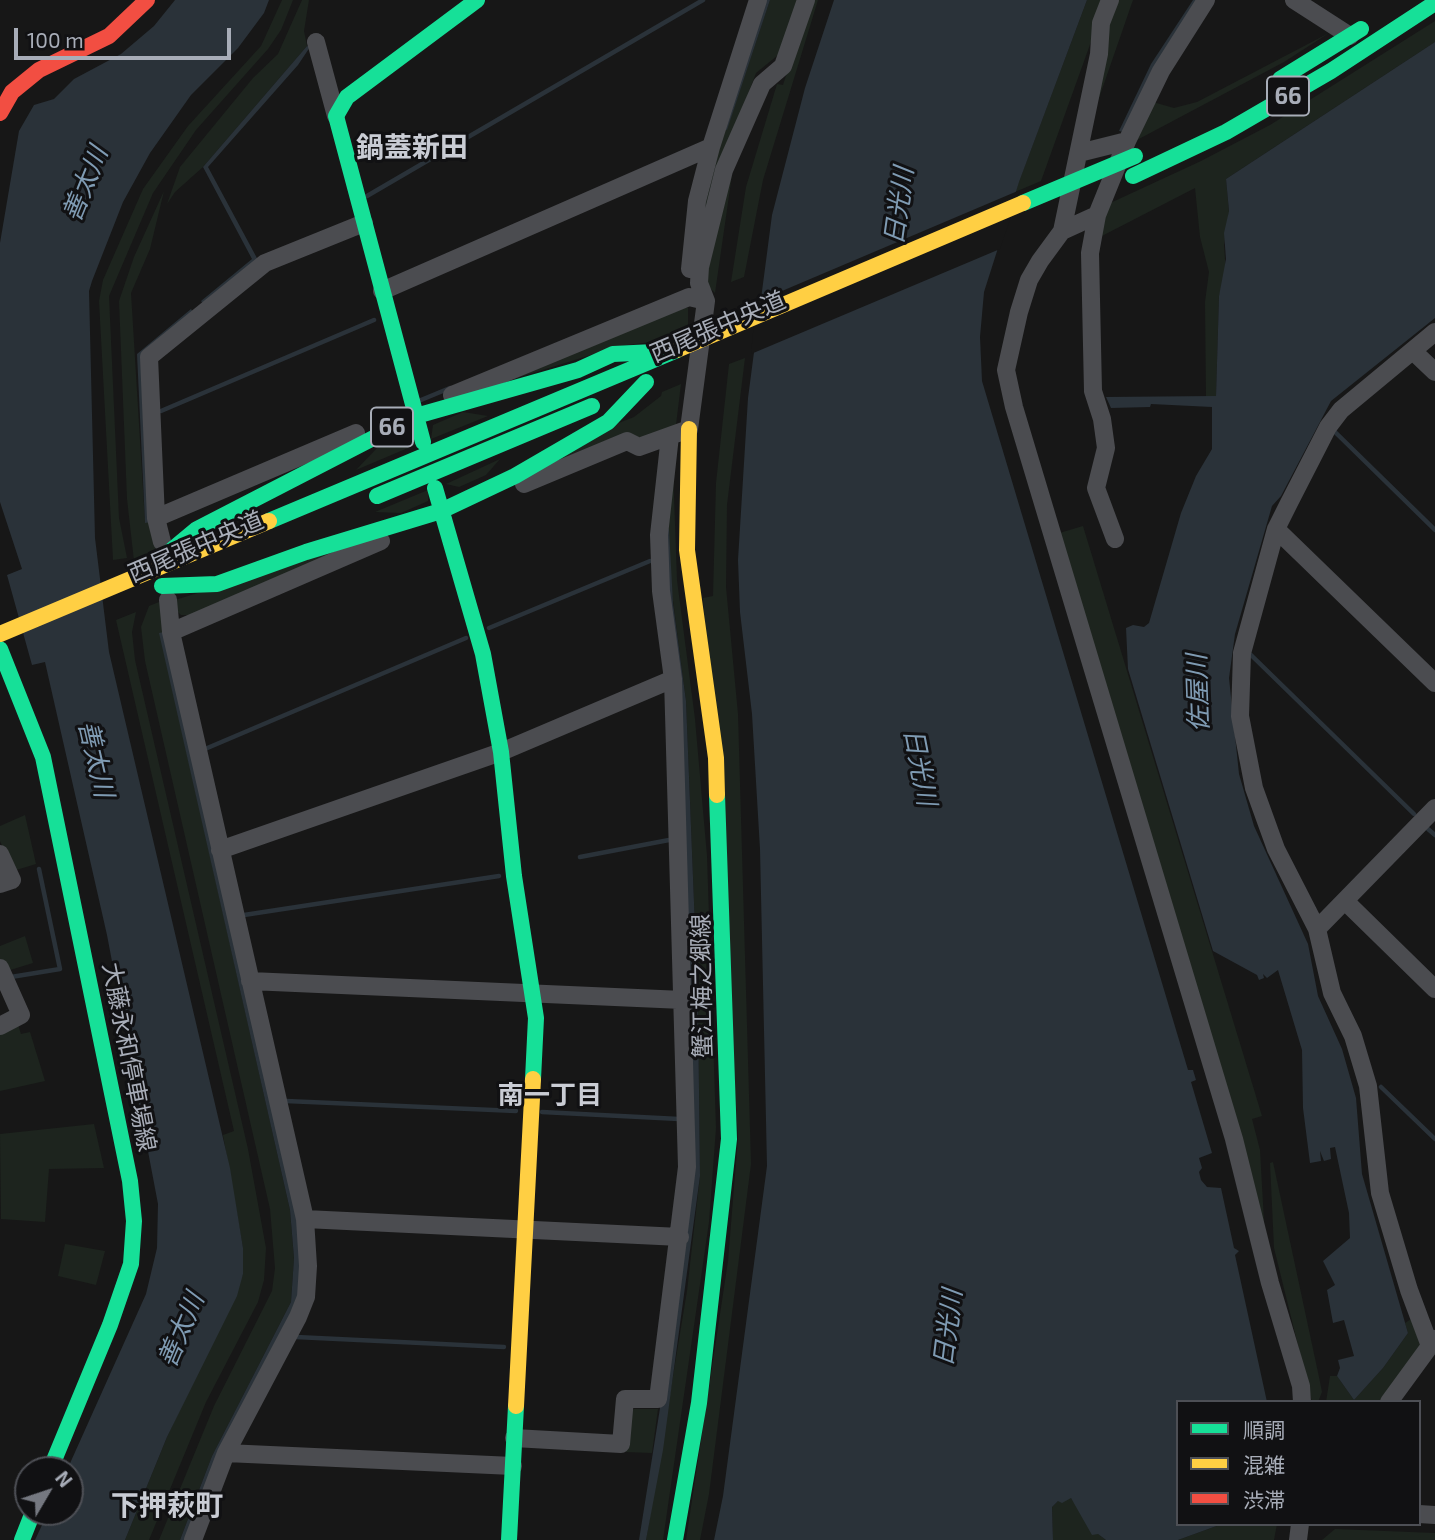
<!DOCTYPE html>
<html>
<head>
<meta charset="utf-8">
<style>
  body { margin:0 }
  #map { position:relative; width:1435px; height:1540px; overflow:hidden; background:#171717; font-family:"Exo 2","Noto Sans JP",sans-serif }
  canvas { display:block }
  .legend { position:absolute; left:1176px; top:1400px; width:245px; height:126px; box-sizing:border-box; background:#111113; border:2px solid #4d4f55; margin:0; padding:9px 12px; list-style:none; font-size:21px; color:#a8adb8 }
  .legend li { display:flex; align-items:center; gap:14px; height:35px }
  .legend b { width:35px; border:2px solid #4d4f55 }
  .north { position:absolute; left:14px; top:1456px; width:70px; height:70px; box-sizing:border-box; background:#111113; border:2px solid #4d4f55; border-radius:50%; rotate:51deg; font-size:19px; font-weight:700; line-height:28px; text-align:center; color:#a8adb8 }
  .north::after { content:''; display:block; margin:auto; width:24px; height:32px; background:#757880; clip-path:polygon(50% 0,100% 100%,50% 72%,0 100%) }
  .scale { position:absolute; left:14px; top:28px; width:217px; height:32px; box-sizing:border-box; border:4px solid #a8adb8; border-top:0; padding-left:9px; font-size:21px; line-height:24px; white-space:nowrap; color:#a8adb8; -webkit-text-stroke:5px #111113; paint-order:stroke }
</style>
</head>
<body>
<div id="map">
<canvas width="1435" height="1540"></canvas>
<ul class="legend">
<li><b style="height:9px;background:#16e098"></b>順調</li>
<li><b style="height:9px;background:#ffcf43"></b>混雑</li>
<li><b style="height:9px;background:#f24e42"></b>渋滞</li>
</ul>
<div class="north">N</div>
<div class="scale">100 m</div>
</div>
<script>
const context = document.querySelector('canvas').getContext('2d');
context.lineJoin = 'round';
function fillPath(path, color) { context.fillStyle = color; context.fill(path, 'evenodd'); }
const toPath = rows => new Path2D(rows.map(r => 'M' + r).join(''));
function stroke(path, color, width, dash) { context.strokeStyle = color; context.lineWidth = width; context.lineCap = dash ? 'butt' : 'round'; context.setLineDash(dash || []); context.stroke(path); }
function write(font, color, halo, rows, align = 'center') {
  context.font = font + ' "Exo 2","Noto Sans JP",sans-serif'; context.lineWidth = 6; context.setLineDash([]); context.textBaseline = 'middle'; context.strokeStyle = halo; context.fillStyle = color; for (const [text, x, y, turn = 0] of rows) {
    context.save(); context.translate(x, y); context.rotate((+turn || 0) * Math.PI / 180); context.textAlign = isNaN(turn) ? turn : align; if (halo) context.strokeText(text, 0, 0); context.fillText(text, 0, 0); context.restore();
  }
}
fillPath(toPath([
  [282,0,293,0,281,30,268,49,196,130,153,193,109,296,119,518,127,558,113,560,99,301,103,280,143,189,188,126,261,46],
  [302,0,309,0,304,31,307,46,203,167,175,192,167,204,180,167,253,78,278,54],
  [770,0,800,0,783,51,756,73,720,168,697,266,701,206,722,128,727,129],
  [810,0,818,0,763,180,744,277,731,282,746,187,777,84,783,85],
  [1087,0,1106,0,1041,181,1015,192],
  [1114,0,1133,0,1090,124],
  [1435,21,1435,42,1226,179,1229,212,1224,245,1226,273,1219,296,1216,397,1206,397,1205,302,1209,272,1200,237,1195,188,1098,238,1106,205,1201,161,1270,125],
  [1329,33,1284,62,1137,140,1153,102,1174,108,1197,102],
  [732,175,715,293,705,283,728,177],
  [164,191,150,249,131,293,145,522,151,522,157,548,134,561,127,499,119,301,134,257],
  [680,307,688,308,688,331,666,340,620,346,478,390],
  [745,358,727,505,726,587,738,714,751,1164,709,1494,700,1540,686,1540,728,1261,738,1138,703,598,713,596,716,483,729,364],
  [681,384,676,425,644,440,636,436,624,435,524,478,611,426,634,417,661,396,662,392],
  [463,412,488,416,431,439,433,425],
  [407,435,410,435,415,445,356,470,378,447],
  [500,459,486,475,459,487,446,484],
  [673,468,677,580,695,719,707,856,716,1128,709,1222,663,1540,646,1540,687,1291,700,1176,698,1003,686,701,664,531],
  [428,490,428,501,401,513,375,512],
  [1083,526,1262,1116,1252,1119,1260,1150,1265,1239,1056,534],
  [367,541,198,615,181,615,175,609,175,600],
  [164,600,164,632,160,634,290,1210,294,1258,291,1302,212,1456,180,1540,159,1540,214,1406,272,1291,275,1268,270,1209,145,661,141,627,149,606],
  [136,612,132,632,135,660,248,1149,266,1248,264,1280,258,1302,206,1402,149,1540,125,1540,167,1437,243,1274,243,1248,223,1135,234,1131,116,620],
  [25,815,36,864,13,871,0,841,0,826],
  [25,936,33,963,7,971,0,959,0,946],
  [17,1022,21,1034,30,1032,45,1081,0,1091,0,1029],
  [94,1124,104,1168,49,1169,45,1222,1,1219,0,1134],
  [1273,1162,1319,1377,1322,1392,1318,1402,1312,1402,1274,1248,1270,1163],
  [65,1244,105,1251,96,1285,58,1276],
  [1411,1319,1421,1347,1381,1402,1326,1402,1330,1376,1337,1376,1354,1400,1383,1368,1408,1333,1405,1323],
  [634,1409,658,1409,652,1453,625,1452,630,1413],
  [1071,1498,1098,1534,1106,1540,1053,1540,1052,1507,1058,1501],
  [1222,1524,1277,1524,1274,1540,1178,1540],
  [1335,1529,1435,1533,1435,1540,1322,1540]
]), '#1d241e');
fillPath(toPath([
  [175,0,269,0,264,13,238,48,191,95,150,153,123,202,92,281,89,291,95,538,109,652,230,1168,243,1248,243,1274,237,1296,167,1437,125,1540,35,1540,48,1512,70,1512,70,1470,67,1470,146,1294,157,1248,158,1204,107,935,45,662,32,665,7,575,22,569,0,502,0,243,19,131,34,105,54,99,74,79,121,54,154,26],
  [763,0,770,0,727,130,723,128],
  [834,0,1087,0,1019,182,984,292,980,337,982,381,1188,1070,1193,1070,1196,1080,1191,1082,1212,1153,1199,1158,1202,1168,1199,1172,1201,1180,1207,1187,1221,1188,1234,1248,1239,1251,1235,1255,1267,1402,1178,1402,1178,1524,1222,1524,1178,1540,1106,1540,1098,1534,1092,1535,1071,1498,1062,1503,1058,1501,1052,1507,1053,1540,714,1540,723,1496,767,1166,760,849,752,714,740,612,738,560,748,398,772,215,805,88],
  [1193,0,1197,0,1124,132,1119,131,1151,64],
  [1435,42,1435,318,1331,401,1281,496,1272,506,1235,634,1229,678,1239,774,1254,826,1308,944,1318,996,1342,1049,1356,1098,1362,1174,1408,1333,1383,1368,1354,1400,1337,1376,1340,1368,1338,1360,1354,1356,1344,1320,1333,1323,1327,1290,1335,1285,1323,1261,1350,1238,1349,1213,1335,1147,1330,1148,1331,1159,1324,1161,1320,1151,1321,1161,1310,1163,1303,1108,1302,1050,1278,970,1267,978,1263,974,1264,978,1259,980,1257,975,1213,951,1128,669,1126,628,1133,625,1144,627,1149,623,1181,513,1196,476,1212,449,1212,407,1151,404,1150,407,1111,408,1106,397,1216,396,1219,296,1226,259,1224,233,1229,211,1226,179],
  [307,46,310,47,298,65,208,167,258,260,204,305,201,301,252,259,203,167],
  [191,309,194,314,142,356,151,522,145,523,137,354],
  [669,529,673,603,686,701,698,1003,700,1176,663,1450,646,1540,639,1540,679,1289,692,1174,664,531],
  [164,632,299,1217,302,1265,298,1302,187,1540,180,1540,212,1456,291,1302,294,1258,290,1210,159,633]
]), '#2a3239');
fillPath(toPath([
  [1020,190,1000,249,751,354,756,302]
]), '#171717');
stroke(toPath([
  [367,196,703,0],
  [421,400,450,388],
  [161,411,374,320],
  [1334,431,1435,530],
  [489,628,650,561],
  [1251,655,1414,814],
  [205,749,466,638],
  [1428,829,1435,835],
  [580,857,669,840],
  [244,915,499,876],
  [11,977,60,969,39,869],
  [1381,1087,1435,1139],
  [286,1101,516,1111],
  [542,1112,679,1119],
  [296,1337,504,1347]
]), '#2a3239', 4.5);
stroke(toPath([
  [1294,0,1350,36],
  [316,42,336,116],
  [1079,153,1127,141],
  [1097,215,1062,231,1040,261,1029,280,1019,312,1006,370,1014,407,1234,1139,1270,1283,1301,1386,1302,1402],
  [1062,231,1099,54,1101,23,1110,0],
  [690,269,697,201,711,147,758,0],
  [382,291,711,147],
  [1414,352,1435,372],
  [452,395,689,297,706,301],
  [524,484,627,441,639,447,689,429,706,301,699,283,700,267,724,170,762,84,783,66,806,0],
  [156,518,356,433],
  [1276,529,1435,683],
  [1115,539,1096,488,1106,448,1102,419,1093,391,1090,253,1097,215,1127,141,1161,71,1206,0],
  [162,542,156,518,149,357,265,263,364,223],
  [168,600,171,632],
  [220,850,501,752,673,679],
  [0,854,12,880,0,884],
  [1345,901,1435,989],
  [1317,929,1435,808],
  [0,968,21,1015,0,1026],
  [250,981,683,1000],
  [305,1219,680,1237],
  [1430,1346,1409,1290,1380,1193,1368,1086,1353,1036,1332,993,1317,929,1276,849,1254,788,1240,716,1242,653,1276,529,1289,503,1328,427,1341,410,1435,332],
  [1389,1402,1435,1339],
  [514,1438,621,1444,625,1399,658,1399,687,1167,673,679,661,591,659,535,670,436],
  [226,1453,513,1466],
  [1419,1514,1435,1515],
  [193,1540,226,1453,298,1317,306,1297,308,1266,305,1219,171,632,381,541],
  [1298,1540,1300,1524]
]), '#4b4c50', 18);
stroke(toPath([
  [1280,79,1361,29],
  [1133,176,1226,132,1331,71,1435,3],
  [423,442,336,116,347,97,477,0],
  [435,488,483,654,501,752,514,876,536,1018,533,1079],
  [377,496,592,406],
  [269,521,677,350],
  [167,554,197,529,416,416,578,370,613,354,654,352],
  [162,586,217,584,306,552,441,511,515,476,608,422,646,382],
  [0,649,43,757,130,1181,134,1221,131,1264,110,1325,50,1470],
  [22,1540,33,1512],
  [509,1540,516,1406],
  [675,1540,699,1403,729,1139,717,795]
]), '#16e098', 16);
stroke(toPath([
  [689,429,687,550,716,758,717,795],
  [0,634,269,521],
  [516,1406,533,1079]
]), '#ffcf43', 16);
stroke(toPath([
  [0,113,12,92,39,70,109,36,147,0]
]), '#f24e42', 16);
stroke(toPath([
  [1023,203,1135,156]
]), '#16e098', 16);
stroke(toPath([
  [677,350,1023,203]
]), '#ffcf43', 16);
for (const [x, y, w] of [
  [1288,96,42],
  [392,427,42]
]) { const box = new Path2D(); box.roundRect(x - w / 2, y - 19.5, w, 39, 5); context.fillStyle = '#111113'; context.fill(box); stroke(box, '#a8adb8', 2); }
write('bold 23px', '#a8adb8', null, [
  ["66",1288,96],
  ["66",392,427]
]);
write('24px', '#a8adb8', '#111113', [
  ["西尾張中央道",718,327,-23],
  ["西尾張中央道",196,547,-23],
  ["蟹江梅之郷線",702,986,-91],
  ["大藤永和停車場線",129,1057,79]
]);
write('italic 26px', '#7f9bb3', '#111113', [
  ["善太川",85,184,-68],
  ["日光川",899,206,-82],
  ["佐屋川",1198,693,-92],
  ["善太川",96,759,77],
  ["日光川",920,767,79],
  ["日光川",948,1328,-83],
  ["善太川",181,1330,-67]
]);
write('bold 26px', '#c9ccd4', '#111113', [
  ["南一丁目",550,1095]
]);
write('bold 28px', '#c9ccd4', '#111113', [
  ["鍋蓋新田",412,148],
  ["下押萩町",167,1506]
]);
</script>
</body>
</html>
